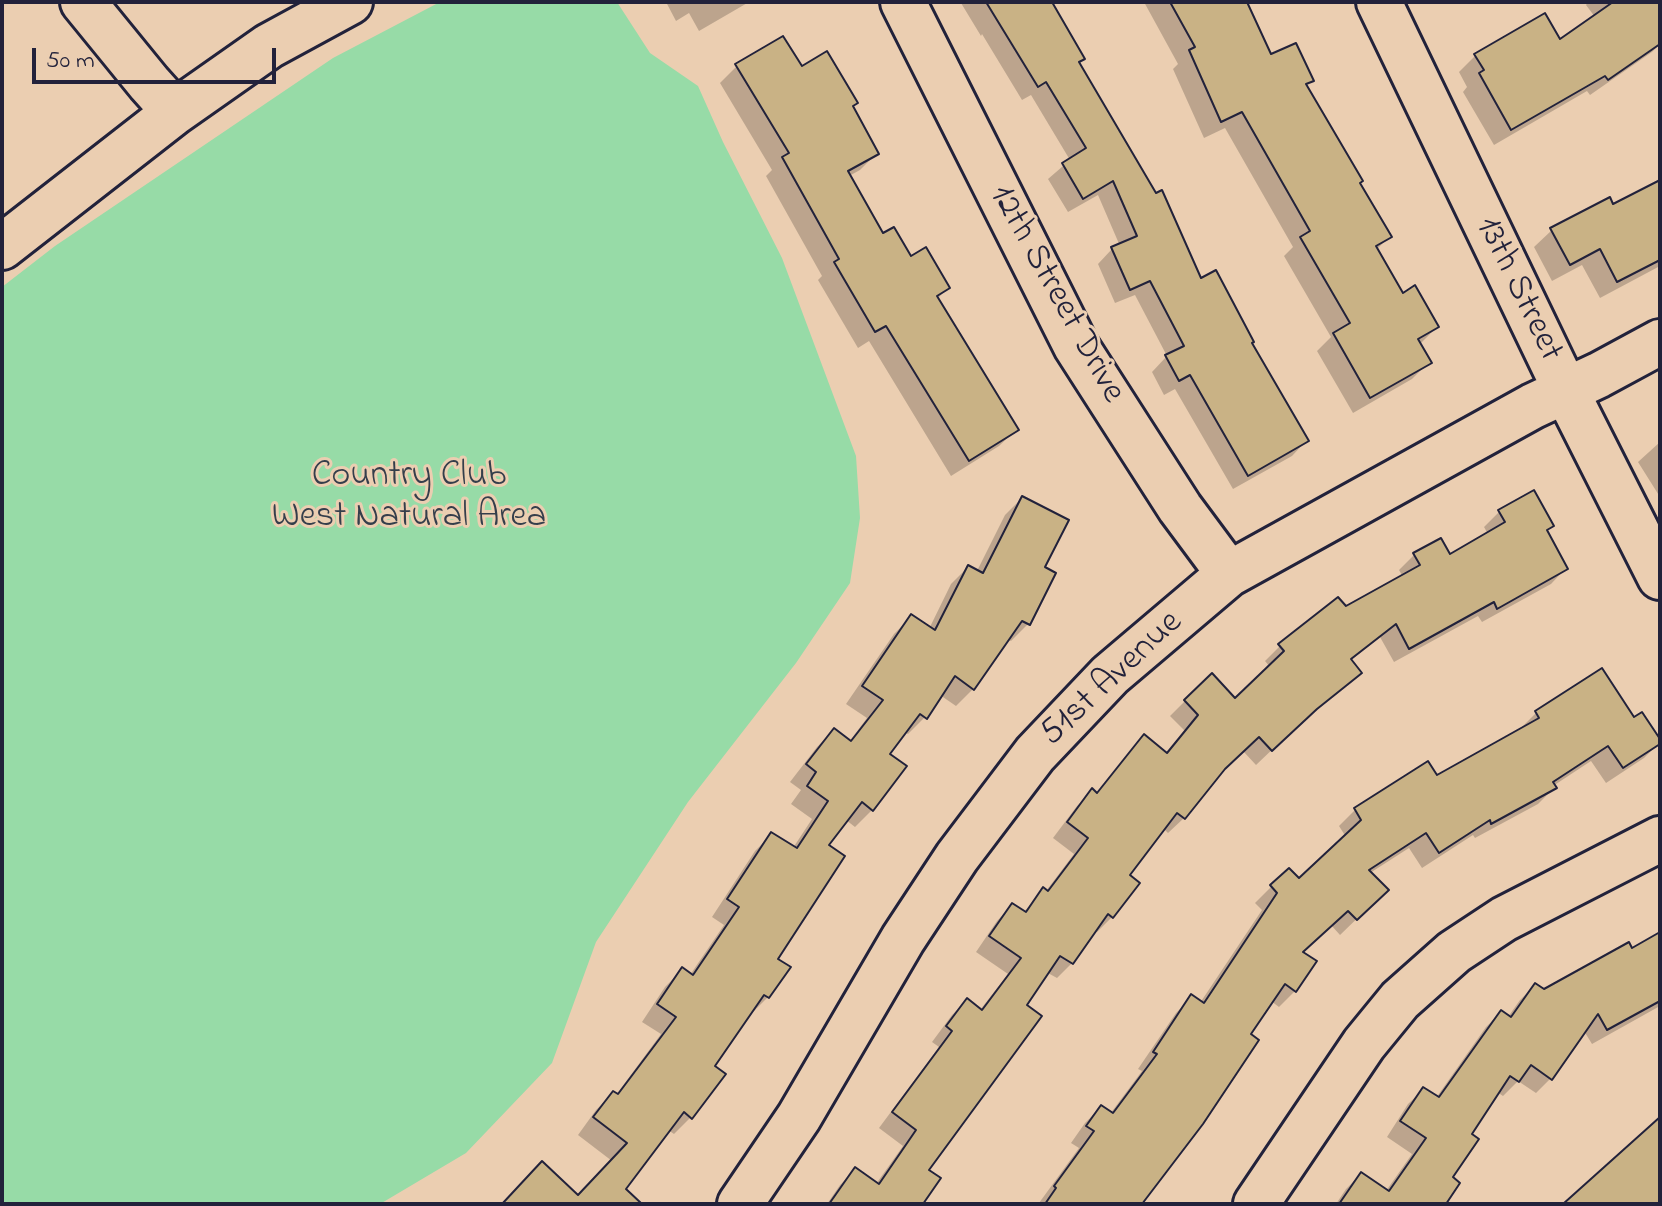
<!DOCTYPE html>
<html>
<head>
<meta charset="utf-8">
<style>
  body { margin:0 }
  #map { position:relative; width:1662px; height:1206px; overflow:hidden; background:#ebceb1; font-family:"Indie Flower",sans-serif }
  canvas { display:block }
  .frame { position:absolute; inset:0; border:4px solid #22223b; pointer-events:none }
  .scale { position:absolute; left:32px; top:48px; width:244px; height:36px; box-sizing:border-box; border:4px solid #22223b; border-top:0; padding-left:10px; font-size:24px; line-height:28px; white-space:nowrap; color:#22223b; -webkit-text-stroke:6px #ebceb1; paint-order:stroke }
</style>
</head>
<body>
<div id="map">
<canvas width="1662" height="1206"></canvas>
<div class="frame"></div>
<div class="scale">50 m</div>
</div>
<script>
const context = document.querySelector('canvas').getContext('2d');
context.lineJoin = 'round';
function fillPath(path, color) { context.fillStyle = color; context.fill(path, 'evenodd'); }
const toPath = rows => new Path2D(rows.map(r => 'M' + r).join(''));
function stroke(path, color, width, dash) { context.strokeStyle = color; context.lineWidth = width; context.lineCap = dash ? 'butt' : 'round'; context.setLineDash(dash || []); context.stroke(path); }
function write(font, color, halo, rows, align = 'center') {
  context.font = font + ' "Indie Flower",sans-serif'; context.lineWidth = 6; context.setLineDash([]); context.textBaseline = 'middle'; context.strokeStyle = halo; context.fillStyle = color; for (const [text, x, y, turn = 0] of rows) {
    context.save(); context.translate(x, y); context.rotate((+turn || 0) * Math.PI / 180); context.textAlign = isNaN(turn) ? turn : align; if (halo) context.strokeText(text, 0, 0); context.fillText(text, 0, 0); context.restore();
  }
}
fillPath(toPath([
  [440,2,617,2,650,53,698,86,723,142,782,258,856,456,860,518,850,583,796,663,688,802,596,942,552,1063,466,1153,380,1204,2,1204,2,287,55,246,333,58]
]), '#97dba7');
fillPath(toPath([
  [666,2,749,2,699,31,689,13,676,21],
  [962,2,1049,2,1078,63,1200,280,1250,343,1306,441,1292,456,1233,489,1175,389,1164,395,1152,372,1167,356,1135,295,1115,303,1098,264,1112,249,1120,246,1098,195,1068,212,1048,179,1070,160,1031,95,1022,100,982,34,981,36,961,3],
  [1144,2,1244,2,1270,57,1311,80,1305,86,1389,237,1376,250,1402,295,1437,327,1419,345,1429,362,1412,379,1353,413,1317,351,1331,337,1284,256,1293,247,1225,128,1204,138,1173,69,1178,64],
  [1588,2,1660,2,1660,44,1652,52,1590,95,1587,91,1494,145,1463,92,1467,87,1459,72,1476,55,1560,42,1595,17,1586,5],
  [737,66,801,69,851,107,877,153,860,170,849,176,882,236,948,288,937,299,1017,429,999,446,951,476,869,341,858,348,818,280,822,276,766,176,772,170,720,83],
  [1660,182,1660,266,1600,298,1582,265,1552,281,1534,247,1552,230,1612,206],
  [1660,442,1660,497,1638,462],
  [1022,498,1042,568,1028,624,1011,641,1007,639,973,689,956,706,940,695,925,717,908,734,904,732,888,754,872,810,855,827,846,820,826,845,775,959,768,997,751,1014,749,1013,712,1066,691,1117,674,1134,668,1130,615,1204,504,1204,577,1197,612,1161,578,1135,596,1110,613,1093,616,1095,661,1034,642,1022,665,987,682,970,690,975,724,925,712,917,755,851,772,834,793,848,812,819,791,804,801,790,790,782,817,747,834,730,849,742,867,718,846,704,894,634,911,617,929,629,951,584,968,567,977,571,1005,515],
  [1499,512,1552,526,1545,532,1566,568,1551,584,1482,622,1478,616,1394,662,1380,637,1350,661,1360,673,1344,688,1299,724,1256,765,1243,751,1221,772,1184,818,1168,833,1163,828,1127,876,1112,917,1097,932,1094,930,1072,963,1057,978,1046,972,926,1171,921,1204,827,1204,840,1185,855,1170,876,1184,903,1146,879,1128,939,1047,932,1042,952,1015,967,1000,980,1010,1008,974,976,952,997,921,1012,905,1023,913,1043,890,1046,891,1074,854,1053,838,1077,806,1092,791,1096,794,1129,752,1166,754,1185,731,1170,716,1185,701,1235,701,1270,667,1265,661,1280,646,1403,577,1399,570,1414,555,1449,556,1488,534,1484,527],
  [1601,671,1633,720,1660,742,1644,758,1606,783,1591,761,1553,786,1554,788,1538,804,1475,838,1473,835,1422,868,1409,848,1370,873,1370,906,1340,935,1331,925,1301,952,1295,991,1279,1007,1271,1001,1139,1204,1039,1203,1079,1148,1071,1143,1085,1123,1101,1107,1110,1114,1142,1071,1138,1069,1176,1013,1192,997,1200,1003,1262,910,1255,903,1271,887,1289,870,1298,881,1346,837,1339,826,1355,810,1427,763,1436,777,1520,729,1536,713],
  [1660,934,1660,1006,1592,1044,1584,1031,1551,1078,1536,1093,1518,1081,1503,1096,1497,1092,1469,1134,1450,1178,1444,1204,1336,1204,1346,1189,1361,1174,1386,1191,1412,1154,1387,1137,1408,1104,1424,1089,1436,1098,1486,1027,1501,1012,1508,1017,1520,1000,1535,985,1544,991,1631,951]
]), '#0003');
const building = toPath([
  [986,2,1052,2,1085,59,1079,62,1156,193,1162,190,1201,278,1216,270,1254,342,1252,343,1309,441,1248,476,1190,375,1179,381,1165,355,1184,346,1150,281,1130,290,1111,247,1137,236,1113,181,1083,199,1062,163,1086,148,1046,82,1038,87,986,2],
  [1170,2,1247,2,1271,54,1296,43,1314,81,1306,84,1363,181,1360,183,1392,237,1376,246,1403,293,1415,285,1439,327,1418,339,1432,363,1370,398,1333,333,1350,323,1300,237,1310,231,1242,112,1221,122,1189,50,1195,47,1170,2],
  [1613,2,1660,2,1660,44,1608,80,1605,76,1511,130,1479,73,1484,70,1474,54,1545,13,1560,39,1613,2],
  [783,36,802,66,827,51,858,103,853,106,879,154,848,171,883,233,894,227,911,256,926,247,950,288,937,296,1019,430,969,461,886,326,875,332,834,262,839,259,782,157,789,153,735,64,783,36],
  [1660,180,1660,260,1617,282,1600,249,1570,265,1550,228,1610,197,1613,204,1660,180],
  [1534,490,1554,526,1547,530,1568,569,1497,609,1494,602,1409,649,1396,624,1351,659,1362,673,1317,709,1272,751,1259,737,1225,769,1185,819,1177,813,1130,875,1140,883,1113,918,1108,914,1073,964,1060,956,1027,1005,1042,1016,929,1170,941,1178,923,1204,829,1204,855,1167,879,1184,916,1130,892,1112,952,1031,946,1026,967,998,982,1010,1021,958,989,936,1012,903,1026,912,1043,887,1048,891,1088,838,1067,822,1092,788,1097,793,1144,734,1167,753,1198,715,1184,700,1212,673,1235,698,1284,651,1278,644,1338,597,1346,606,1420,565,1413,553,1441,538,1450,554,1505,522,1498,510,1534,490],
  [1022,496,1069,520,1045,567,1056,573,1030,625,1022,621,974,690,955,676,927,719,920,714,890,754,907,766,873,811,862,802,829,845,845,856,778,959,791,967,769,998,764,995,715,1066,726,1074,692,1119,684,1112,626,1189,642,1204,502,1204,542,1161,578,1195,627,1143,593,1117,613,1091,618,1094,676,1017,657,1004,682,967,693,975,739,907,727,899,771,832,797,848,828,801,807,786,816,772,806,764,834,728,851,741,883,700,862,686,911,614,935,630,968,565,983,573,1022,496],
  [1602,668,1634,717,1642,712,1660,739,1660,744,1623,768,1608,746,1553,782,1557,788,1491,824,1490,820,1439,853,1426,833,1369,870,1389,890,1357,920,1348,911,1303,952,1317,961,1296,992,1285,984,1251,1034,1259,1040,1203,1124,1142,1204,1045,1204,1056,1188,1054,1186,1094,1131,1086,1126,1101,1105,1113,1113,1157,1054,1153,1052,1191,994,1204,1003,1277,893,1270,885,1289,868,1299,878,1361,820,1354,808,1428,761,1437,775,1539,718,1535,711,1602,668],
  [1660,932,1660,1001,1607,1030,1598,1014,1552,1080,1531,1065,1519,1082,1510,1076,1472,1134,1479,1139,1453,1177,1460,1183,1446,1204,1339,1204,1361,1172,1389,1191,1426,1138,1400,1121,1423,1087,1439,1097,1501,1010,1511,1017,1535,983,1544,989,1629,942,1632,948,1660,932],
  [1660,1117,1660,1204,1563,1204,1660,1117]
]);
fillPath(building, '#c9b285');
stroke(building, '#22223b', 2);
const minor = toPath([
  [83,2,149,83,175,112],
  [903,2,1076,346,1180,508,1229,574],
  [1379,2,1566,391,1660,577],
  [2,247,175,112,269,46,350,2],
  [740,1204,799,1117,903,939,957,857,1035,754,1110,675,1229,574,1533,406,1599,375,1660,342],
  [1256,1204,1364,1044,1400,1000,1454,952,1504,919,1660,839]
]);
stroke(minor, '#22223b', 50);
stroke(minor, '#ebceb1', 44);
write('36px', '#22223b', '#ebceb1', [
  ["13th Street",1517,290,64],
  ["12th Street Drive",1055,295,61],
  ["51st Avenue",1113,680,-43]
]);
write('36px', '#343e4b', '#ebceb1', [
  ["Country Club",409,478],
  ["West Natural Area",409,519]
]);
</script>
</body>
</html>
